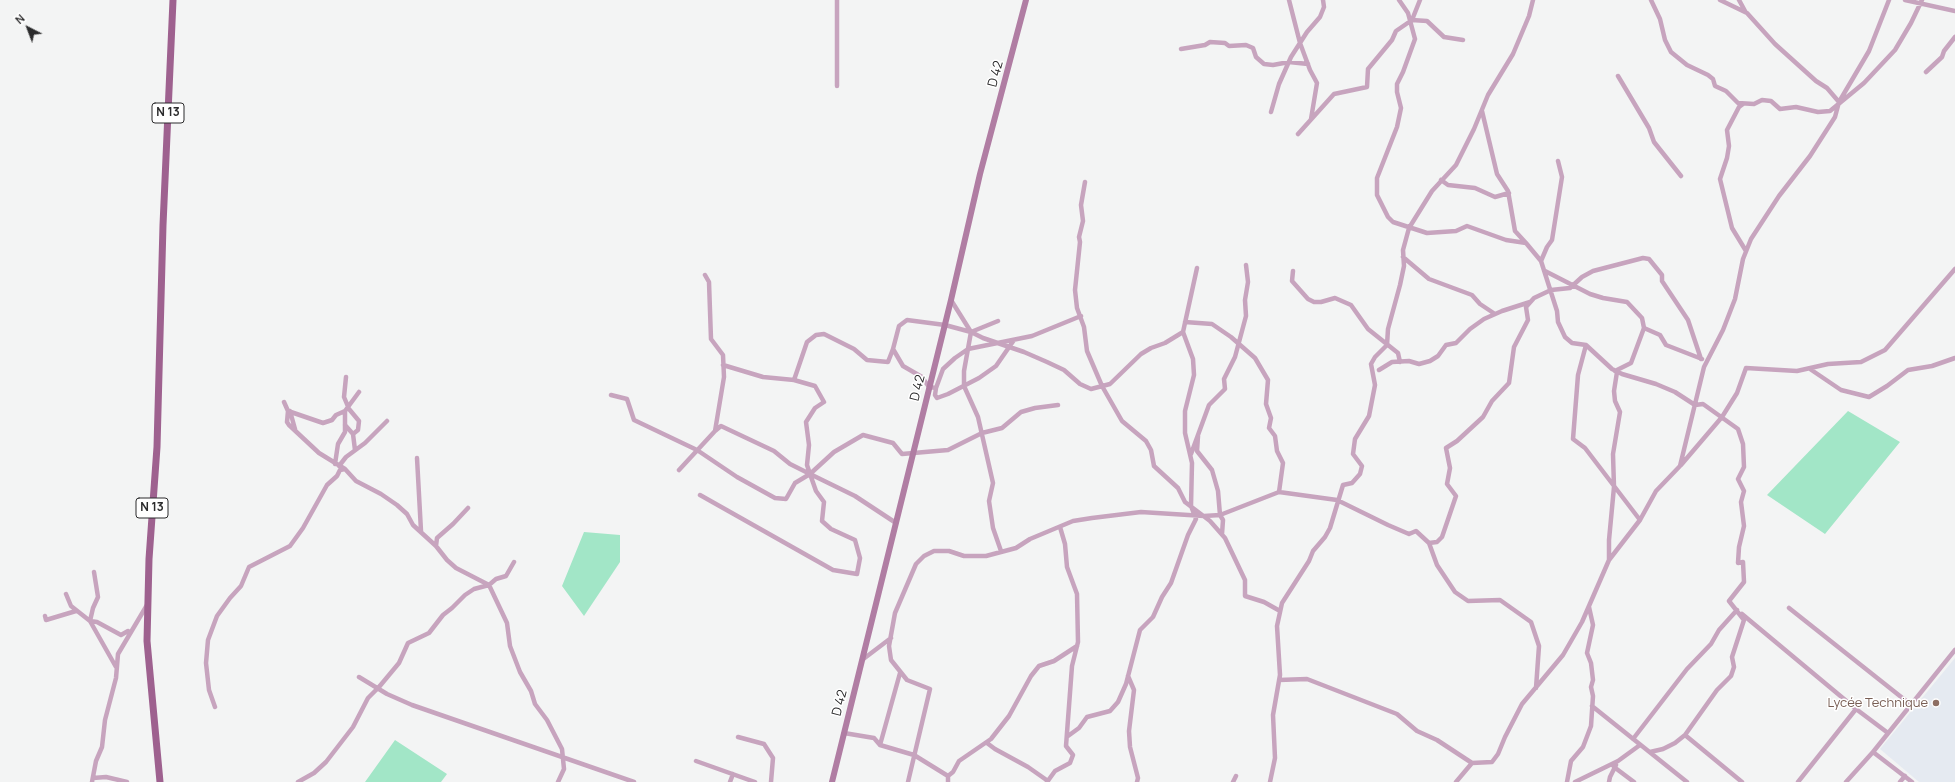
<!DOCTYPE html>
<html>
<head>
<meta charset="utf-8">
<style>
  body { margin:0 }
  #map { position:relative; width:1955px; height:782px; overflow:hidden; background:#f3f4f4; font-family:Manrope,sans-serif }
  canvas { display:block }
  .north { position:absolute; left:8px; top:8px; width:40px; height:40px; -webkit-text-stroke:3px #fff; paint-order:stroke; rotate:318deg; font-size:11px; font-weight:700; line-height:16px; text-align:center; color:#2b2b2c }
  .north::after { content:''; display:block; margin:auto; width:14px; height:18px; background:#2b2b2c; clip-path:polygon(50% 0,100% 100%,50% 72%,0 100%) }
</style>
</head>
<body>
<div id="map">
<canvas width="1955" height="782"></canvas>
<div class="north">N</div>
</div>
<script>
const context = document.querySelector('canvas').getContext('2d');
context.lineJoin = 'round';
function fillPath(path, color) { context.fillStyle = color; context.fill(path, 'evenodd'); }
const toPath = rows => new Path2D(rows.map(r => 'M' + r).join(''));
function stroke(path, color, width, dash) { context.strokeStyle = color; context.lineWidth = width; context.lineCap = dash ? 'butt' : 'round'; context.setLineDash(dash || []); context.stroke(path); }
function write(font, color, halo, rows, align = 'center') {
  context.font = font + ' Manrope,sans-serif'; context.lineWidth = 3; context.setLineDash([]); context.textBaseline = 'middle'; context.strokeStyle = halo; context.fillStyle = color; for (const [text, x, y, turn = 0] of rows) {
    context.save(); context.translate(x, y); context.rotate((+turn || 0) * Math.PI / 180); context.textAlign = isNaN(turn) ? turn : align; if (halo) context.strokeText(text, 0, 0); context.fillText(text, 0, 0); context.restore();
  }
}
fillPath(toPath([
  [1955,658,1955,782,1919,782,1880,749]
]), '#e5eaf1');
fillPath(toPath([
  [1848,411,1900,442,1825,534,1767,495],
  [584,532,620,535,620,562,584,616,562,586],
  [395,740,447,774,441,782,365,782]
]), '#a2e6c7');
stroke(toPath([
  [1289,0,1300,43,1310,70,1317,83,1311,119],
  [1399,0,1408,13,1415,39,1403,72,1397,84,1397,92,1401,108,1397,127,1377,178,1377,195,1388,217,1393,222,1427,233,1456,231,1467,226,1506,240,1526,243,1541,261,1557,311,1558,322,1565,337,1572,343,1586,345,1612,369,1622,374,1656,384,1675,392,1695,405,1703,404,1738,429,1743,444,1744,467,1738,479,1744,491,1741,502,1744,526,1739,547,1738,563,1743,562,1744,582,1729,601,1744,620,1732,657,1734,667,1731,676,1717,690,1685,735,1675,743,1663,749,1650,752],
  [1651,0,1660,19,1665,40,1671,52,1687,65,1708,75,1713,79,1715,86,1726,91,1738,103,1754,104,1762,100,1771,101,1780,109,1796,107,1818,112,1830,111,1864,83,1895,50,1911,23,1922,0],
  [1720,0,1747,13,1775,44,1816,81,1827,88,1839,102],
  [1739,0,1745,11],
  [1905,0,1955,11],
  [1412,20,1427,21,1444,37,1463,40],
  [1181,49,1205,45,1210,42,1225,43,1229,46,1246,45,1253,48,1256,57,1264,64,1273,65,1289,62,1308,64],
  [1926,72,1942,57,1944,51,1955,37],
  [1618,76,1649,128,1654,142,1681,176],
  [837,86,837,0],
  [1743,104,1739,107,1727,130,1729,146,1727,158,1720,179,1732,228,1746,251],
  [1482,111,1497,174,1508,191,1515,231,1526,243],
  [1271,112,1279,84,1291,57,1307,32,1320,17,1324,7,1323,0],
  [1298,134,1334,94,1367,87,1368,69,1392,40,1396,31,1412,20,1420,0],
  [1441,180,1448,185,1475,188,1495,197,1509,193],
  [1085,182,1081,205,1083,221,1079,237,1080,242,1075,290,1077,308,1084,327,1087,351,1102,386,1122,421,1146,441,1151,450,1154,466,1178,488,1185,502,1210,521,1225,538,1245,580,1245,596,1264,602,1280,611],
  [1403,257,1429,279,1472,295,1480,304,1495,314],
  [1541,261,1547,247,1552,240,1562,177,1558,161],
  [1293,271,1292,281,1308,299,1314,302,1321,302,1335,298,1351,305,1368,329,1398,353,1400,362],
  [1545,271,1590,294,1603,298,1627,302,1642,318,1644,328,1631,363,1615,371],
  [951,300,971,332,983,338,1024,352,1047,362,1064,370,1080,384,1091,389,1110,384,1141,354,1151,348,1165,343,1183,332],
  [998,321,971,332,945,325,907,320,899,326,893,349,903,366,922,377,929,387,936,388,943,369,955,358,968,349,1032,336,1081,316],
  [1185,322,1212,324,1231,337,1255,358,1268,380,1266,404,1271,418,1269,428,1275,436,1277,451,1283,463,1279,492],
  [1644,328,1660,335,1666,345,1702,359],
  [971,332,964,371,964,386,978,417,993,483,989,501,993,528,1001,551],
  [1586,345,1578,375,1573,439,1585,448,1640,520],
  [723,365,763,377,794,380],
  [1810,369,1841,390,1869,397,1887,386,1908,370,1932,366,1955,358],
  [1379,370,1392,362,1409,361,1419,364,1430,361,1438,356,1446,345,1456,343,1470,329,1484,319,1502,311,1530,302],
  [346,377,344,397,349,409,359,421,358,430,353,434],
  [936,388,935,395,937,398,948,394,979,378,996,366,1014,340],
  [611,395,627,399,634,420,697,450,737,477,775,498,786,499,795,483,810,474,816,491,824,502,822,521,831,529,855,540,860,558,857,574,833,570,700,495],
  [284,402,288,411,287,422,289,425,319,453,345,469,356,481,381,494,397,505,407,514,413,525,436,546,447,560,456,568,489,585,507,623,510,646,520,672,531,691,535,704,547,720,562,749,564,769,558,782],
  [288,411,323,423,332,420,336,415,345,411],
  [290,411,295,429],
  [345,425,353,434,355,450],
  [715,431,721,426,774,451,790,464,810,474,807,465,809,445,806,422,815,408,824,402,815,386,794,380,807,342,816,335,824,334,854,349,867,360,888,362,893,349],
  [1198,436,1197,451,1212,470,1218,491,1220,515,1223,520,1222,534],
  [1191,454,1209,405,1225,389,1224,379,1235,357,1246,316,1245,300,1248,282,1246,265],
  [417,458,421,531],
  [335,464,338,444,345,432,345,411,359,392],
  [1681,465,1722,417,1737,393,1746,368,1797,371,1828,364,1861,362,1885,350,1955,269],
  [339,466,346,457,365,443,387,421],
  [679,470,715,431,724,377,723,355,711,339,709,282,705,275],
  [896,523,855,496,810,474,834,452,863,435,893,443,902,454,948,450,982,433,1002,428,1021,412,1035,408,1058,405],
  [1429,543,1437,542,1442,537,1456,496,1447,484,1450,468,1446,448,1457,441,1483,417,1492,401,1509,383,1514,347,1528,320,1526,307,1534,298,1551,290,1570,288,1582,277,1593,271,1643,258,1649,259,1662,275,1662,281,1688,320,1701,359],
  [436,546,437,538,453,524,468,508],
  [1609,560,1609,540,1614,487,1613,454,1620,412,1615,401,1614,391,1617,372],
  [94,572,98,597,93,608,90,621,97,622,121,635,128,631],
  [66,594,71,606,90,621,116,667],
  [1789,608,1910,704],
  [1742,614,1856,709,1888,733],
  [45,616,46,620,76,611],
  [862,660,891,638],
  [1128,676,1134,690,1129,731,1130,747,1138,778,1137,782],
  [359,677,387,694,412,705,634,782],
  [1279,680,1307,679,1397,714,1417,731,1437,740,1472,763],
  [379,687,399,663,408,643,429,633,443,615,452,608,465,595,474,589,489,585,496,579,506,576,514,562],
  [1592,706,1687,782],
  [215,707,209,690,206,663,208,640,217,616,230,598,241,586,249,567,290,546,303,528,327,485,337,476,340,470,345,469],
  [844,733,874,738,880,745,914,755,948,776,948,782],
  [1685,735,1742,782],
  [1068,736,1079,728,1087,717,1110,711,1118,702,1126,684,1140,630,1153,617,1162,597,1171,583,1188,535,1196,519,1191,506,1192,463,1185,433,1185,411,1194,375,1193,359,1183,332,1197,268],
  [738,737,764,744,773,758,771,782],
  [1633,739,1687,669,1711,644,1719,630,1737,610],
  [987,743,995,749,1028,767,1048,781],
  [880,745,900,673],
  [696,761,755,782],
  [1614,767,1634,782],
  [948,776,953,772,959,761,991,739,1009,716,1031,676,1039,666,1054,661,1077,646],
  [93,778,106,777,127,782],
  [92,782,96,761,102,747,105,720,116,678,118,654,147,605],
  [298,782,314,773,326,762,353,727,368,698,377,689],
  [730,782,733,774],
  [908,782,930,689,907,680,891,660,889,646,895,613,916,564,924,556,934,551,949,551,964,556,986,556,1016,548,1030,539,1073,521,1092,518,1141,512,1204,516,1220,515,1279,492,1337,500,1388,525,1409,534,1416,531,1429,543,1437,565,1455,592,1468,601,1500,600,1531,622,1539,646,1536,688],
  [1047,782,1055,771,1070,763,1073,755,1066,746,1072,666,1078,642,1077,594,1067,567,1065,544,1060,527],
  [1233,782,1236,776],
  [1270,782,1275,758,1273,715,1280,675,1277,626,1282,603,1309,561,1313,551,1325,537,1330,528,1343,485,1352,483,1360,474,1362,466,1353,454,1355,439,1369,416,1375,385,1371,364,1375,357,1387,345,1388,329,1400,285,1404,266,1403,250,1409,228,1432,191,1456,165,1474,129,1488,95,1513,54,1529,16,1533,0],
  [1456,782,1472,763,1492,762,1498,754,1505,737,1522,704,1563,655,1582,622,1609,560,1640,520,1656,491,1680,466,1704,367,1723,330,1735,299,1743,259,1751,239,1779,196,1810,156,1835,117,1839,102,1869,51,1889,0],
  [1567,782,1571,761,1583,747,1591,726,1593,696,1591,687,1593,680,1591,663,1587,653,1593,625,1589,607],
  [1575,782,1618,761,1640,745],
  [1609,782,1610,777,1616,765],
  [1798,782,1856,709],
  [1846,782,1873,752],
  [1900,782,1905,776],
  [1912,782,1873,752,1955,650]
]), '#c7a4be', 4.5);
stroke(toPath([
  [832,782,951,300,980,174,1026,0]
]), '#b07da3', 6);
stroke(toPath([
  [160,782,147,641,149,559,157,447,163,225,173,0]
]), '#9e618f', 7);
stroke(toPath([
  [377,689,379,687]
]), '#c7a4be', 4.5);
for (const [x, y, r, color] of [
  [1936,703,4,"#8d6e63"]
]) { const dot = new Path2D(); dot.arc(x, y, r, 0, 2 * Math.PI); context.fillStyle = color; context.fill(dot); stroke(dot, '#fff', 1.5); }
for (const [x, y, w] of [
  [168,113,32],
  [152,508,32]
]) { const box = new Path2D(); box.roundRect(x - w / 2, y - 10, w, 20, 3); context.fillStyle = '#fff'; context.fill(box); stroke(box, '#2b2b2c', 1); }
write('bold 12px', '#2b2b2c', null, [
  ["N 13",168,113],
  ["N 13",152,508]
]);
write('13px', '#2b2b2c', '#fff', [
  ["D 42",996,74,-75],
  ["D 42",918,388,-76],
  ["D 42",840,703,-76]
]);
write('13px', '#785e54', '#fff', [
  ["Lycée Technique",1928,703]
], 'right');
</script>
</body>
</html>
